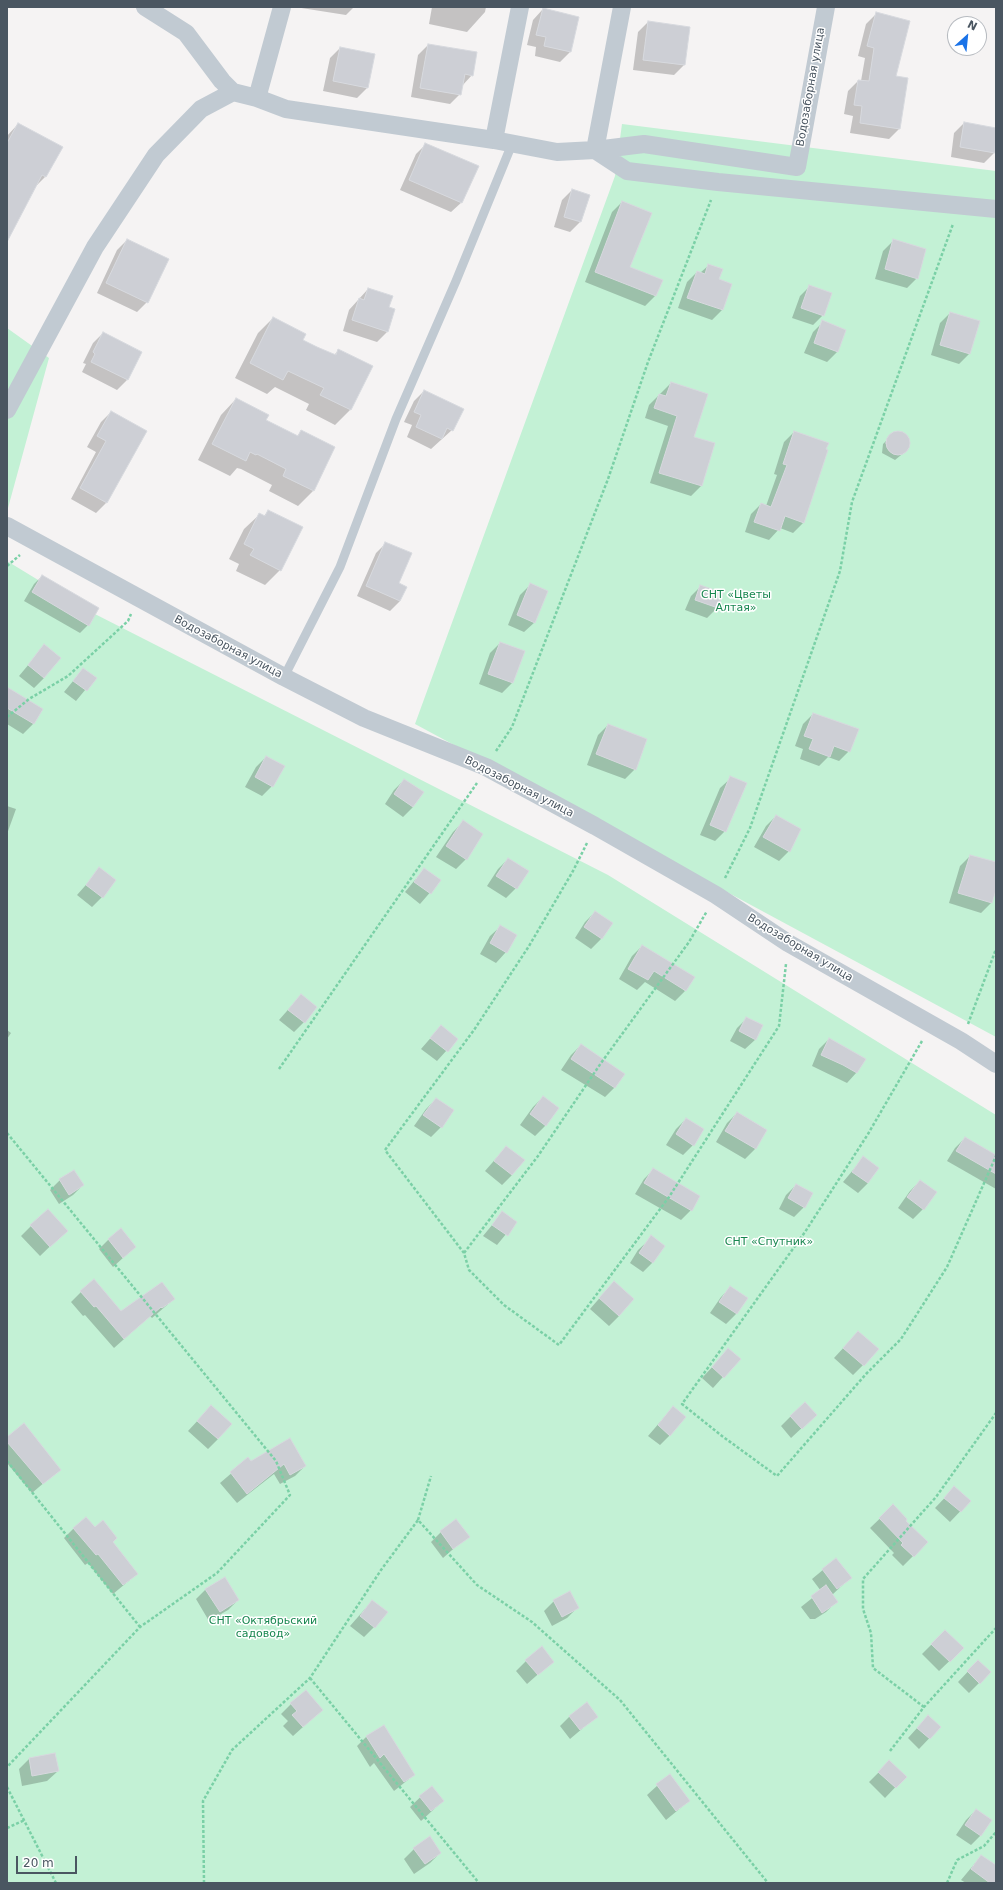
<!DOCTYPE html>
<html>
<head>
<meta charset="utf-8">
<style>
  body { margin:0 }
  #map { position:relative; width:1003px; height:1890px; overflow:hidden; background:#f5f3f3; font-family:"DejaVu Sans",sans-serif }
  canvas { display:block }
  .frame { position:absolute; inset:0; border:8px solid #4a5661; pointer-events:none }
  .north { position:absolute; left:947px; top:16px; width:40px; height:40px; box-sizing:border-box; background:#fff; border:1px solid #b7bbc0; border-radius:50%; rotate:27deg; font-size:11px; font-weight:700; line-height:16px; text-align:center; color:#4a5661 }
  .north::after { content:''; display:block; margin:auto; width:14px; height:18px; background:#1a73e8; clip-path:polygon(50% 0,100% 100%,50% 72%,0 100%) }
  .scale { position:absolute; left:16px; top:1856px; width:61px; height:18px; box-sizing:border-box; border:2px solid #4a5661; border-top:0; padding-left:5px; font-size:12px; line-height:14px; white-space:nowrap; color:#4a5661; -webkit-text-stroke:3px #fff; paint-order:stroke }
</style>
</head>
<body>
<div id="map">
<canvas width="1003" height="1890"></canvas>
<div class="frame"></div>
<div class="north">N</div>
<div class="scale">20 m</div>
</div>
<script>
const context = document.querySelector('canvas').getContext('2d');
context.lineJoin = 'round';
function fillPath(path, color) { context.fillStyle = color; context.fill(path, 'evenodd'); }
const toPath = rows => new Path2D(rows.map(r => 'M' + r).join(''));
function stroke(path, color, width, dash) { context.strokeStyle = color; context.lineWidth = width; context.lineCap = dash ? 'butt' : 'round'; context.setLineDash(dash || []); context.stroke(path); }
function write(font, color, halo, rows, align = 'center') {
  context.font = font + ' "DejaVu Sans",sans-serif'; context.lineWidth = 3; context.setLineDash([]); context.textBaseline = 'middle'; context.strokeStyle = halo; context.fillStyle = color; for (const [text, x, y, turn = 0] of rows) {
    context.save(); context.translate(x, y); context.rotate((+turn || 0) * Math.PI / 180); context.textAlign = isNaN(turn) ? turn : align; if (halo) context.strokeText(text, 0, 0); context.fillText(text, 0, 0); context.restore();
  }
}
fillPath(toPath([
  [622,124,996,171,996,1037,415,724,615,176],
  [7,328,49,358,8,508,7,508],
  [7,561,89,611,608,875,996,1115,996,1883,7,1883]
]), '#c3f1d5');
fillPath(toPath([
  [295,7,354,7,346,15],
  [432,7,486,7,485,12,467,32,429,24],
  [543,9,578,17,570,52,560,62,535,56,536,47,527,45,533,20],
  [876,14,899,129,889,139,850,133,853,116,844,114,848,91,858,81,861,81,865,58,858,56,866,24],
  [648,22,684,65,674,75,633,70,638,32],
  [428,45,472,75,462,86,460,94,450,104,411,97,418,55],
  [340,48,367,88,357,98,323,91,330,58],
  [964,123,996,129,994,153,984,163,951,157,954,133],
  [18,124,45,177,35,187,7,240,7,136],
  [426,144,462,202,451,212,400,190,416,154],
  [572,190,580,222,570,232,554,227,562,200],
  [622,202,629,267,662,280,655,296,645,306,585,282,612,212],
  [127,240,147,302,137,312,97,293,117,250],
  [893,241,917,278,907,288,875,279,883,251],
  [709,265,718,280,722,310,712,320,678,308,687,282,697,272,700,273],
  [810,286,823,315,813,325,792,318,800,296],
  [368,289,388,308,394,310,387,332,377,342,343,331,349,310],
  [950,313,969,354,959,364,931,355,940,323],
  [273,318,302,340,334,355,339,350,350,410,335,425,306,410,309,404,275,387,267,394,235,378,258,333],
  [823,322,845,330,837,352,827,362,804,353,813,332],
  [103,333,127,380,117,390,82,372,86,364,83,363,93,343],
  [671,383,693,437,714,444,701,486,691,496,650,483,668,426,645,418,649,405],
  [424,391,452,430,431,449,407,437,412,425,404,422,414,401],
  [236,399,265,420,297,436,301,432,334,448,313,491,298,506,269,491,272,485,241,469,237,468,230,476,198,460,221,415],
  [111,412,146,431,106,503,96,513,71,499,96,452,87,447,101,422],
  [794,432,803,523,793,533,780,528,769,540,745,532,751,514,761,504,766,506,777,475,774,474,784,442],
  [895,432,905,435,909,439,909,445,906,451,895,460,882,453,883,444],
  [268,511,280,570,265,585,236,571,239,564,229,559,244,529,260,514,264,516],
  [386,543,398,584,400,601,390,611,357,596,376,553],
  [42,576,97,608,88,625,80,633,24,601,34,584],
  [530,585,535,622,524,632,508,625,520,595],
  [701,586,722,594,717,608,707,618,685,610,691,596],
  [500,643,523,652,512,683,502,693,479,684,490,653],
  [44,646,44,678,34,688,19,676],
  [83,669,95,678,76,701,64,692],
  [7,689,42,709,33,724,23,734,7,724],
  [813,714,849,751,839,761,828,757,819,766,800,759,803,749,795,746,803,724],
  [608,725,635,769,625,779,587,765,598,735],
  [266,757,272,786,262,796,245,787,256,767],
  [731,778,725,831,715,841,700,835,720,788],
  [404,780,413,807,403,817,385,804,394,790],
  [7,806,16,809,7,834],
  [776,816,789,851,779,861,754,847,766,826],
  [463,822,482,834,466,859,456,869,436,857,453,832],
  [970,856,996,863,996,887,991,903,981,913,949,903,960,866],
  [508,859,516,888,506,898,487,886,498,869],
  [100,869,102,897,92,907,77,895],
  [424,869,440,881,420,904,405,892],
  [595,912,611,924,601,939,591,949,575,938,585,922],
  [501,926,516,935,506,952,496,963,480,954,490,936],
  [642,946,685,991,675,1001,645,982,637,990,619,979,632,956],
  [301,995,304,1022,294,1032,279,1020],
  [747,1018,756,1039,745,1049,730,1041,737,1028],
  [441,1026,457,1039,437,1061,421,1049],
  [7,1030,11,1033,7,1039],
  [829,1039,857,1072,847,1083,812,1066,819,1049],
  [581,1045,615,1087,605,1097,561,1070,571,1055],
  [543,1097,558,1108,545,1126,535,1136,520,1125,533,1107],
  [436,1099,453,1111,441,1127,431,1137,414,1126,426,1109],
  [737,1113,766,1130,755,1149,745,1159,716,1142,727,1123],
  [686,1119,693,1145,683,1155,666,1145,676,1129],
  [965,1138,996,1155,996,1189,947,1161,955,1148],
  [506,1147,512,1175,502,1185,485,1171],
  [863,1158,868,1183,858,1193,843,1182],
  [654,1169,691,1210,681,1220,635,1194,644,1179],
  [60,1180,83,1185,73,1195,59,1204,50,1190],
  [920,1181,923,1209,913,1219,898,1208,910,1191],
  [796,1185,804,1207,794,1217,779,1209,786,1195],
  [502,1213,516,1222,497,1245,483,1236],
  [31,1226,66,1231,40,1256,21,1236],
  [109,1239,135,1247,113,1267,99,1249],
  [649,1240,653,1262,643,1272,630,1263,638,1250],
  [731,1287,747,1298,736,1314,726,1324,710,1313,721,1297],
  [81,1292,121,1313,174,1299,152,1318,150,1316,114,1348,85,1315,83,1316,71,1302],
  [604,1293,619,1316,609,1326,590,1309],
  [858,1332,863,1365,853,1375,834,1358],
  [728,1350,739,1359,713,1388,702,1378],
  [673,1407,670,1435,660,1445,648,1436],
  [791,1416,805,1425,791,1438,781,1426],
  [201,1417,218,1439,208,1449,188,1431],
  [7,1439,59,1470,32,1493,7,1463],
  [289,1439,305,1466,295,1476,280,1484,274,1474,237,1503,220,1483,248,1459,251,1462],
  [954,1488,970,1501,950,1522,935,1508],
  [893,1506,904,1521,913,1556,903,1566,892,1555,894,1553,870,1528],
  [74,1528,94,1529,112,1542,137,1574,113,1594,88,1563,85,1565,64,1538],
  [441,1532,468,1536,443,1558,431,1542],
  [836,1559,850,1578,832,1595,836,1602,826,1612,815,1619,810,1619,801,1607,821,1591,812,1579],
  [206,1589,238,1600,228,1610,209,1621,196,1599],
  [372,1601,374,1627,364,1637,350,1626],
  [554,1601,577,1608,567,1618,552,1626,544,1611],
  [945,1631,963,1648,939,1671,922,1654],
  [526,1661,553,1661,527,1684,516,1671],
  [978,1661,990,1672,969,1693,958,1682],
  [291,1704,322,1710,293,1736,283,1726,288,1721,281,1714],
  [570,1716,596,1717,570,1739,560,1726],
  [918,1727,940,1727,919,1749,908,1738],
  [367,1736,414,1775,394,1791,374,1763,370,1767,357,1746],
  [29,1759,58,1771,47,1781,22,1786,19,1769],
  [879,1772,905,1777,885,1798,869,1782],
  [669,1775,689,1801,666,1820,647,1795],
  [431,1787,443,1801,421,1821,410,1807],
  [976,1810,981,1835,971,1845,956,1835,966,1820],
  [414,1849,440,1853,430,1863,414,1874,404,1859],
  [981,1856,996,1866,996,1875,990,1883,966,1883,961,1880]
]), '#0003');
const building = toPath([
  [543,8,579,17,571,52,544,46,546,37,536,35,543,8],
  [876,12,910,21,896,76,908,78,900,129,860,123,862,106,854,105,858,80,869,81,874,48,867,46,876,12],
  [648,21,690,27,685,65,643,60,648,21],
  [428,44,477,52,473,76,465,74,461,95,420,88,428,44],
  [340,47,375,54,368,88,333,81,340,47],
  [964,122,996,128,995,153,960,147,964,122],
  [18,123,63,147,46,177,42,175,7,242,7,143,18,123],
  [425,143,479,166,462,203,409,180,425,143],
  [572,189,590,195,581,222,564,217,572,189],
  [622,201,652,213,630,267,663,280,656,296,595,272,622,201],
  [127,239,169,259,148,303,106,283,127,239],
  [893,239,926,249,918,279,885,269,893,239],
  [708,264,723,269,719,279,732,284,723,310,687,298,697,271,705,274,708,264],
  [809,285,832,293,824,316,801,308,809,285],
  [368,288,393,296,389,307,395,309,388,332,352,320,359,298,364,300,368,288],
  [950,312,980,321,970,354,940,345,950,312],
  [273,317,306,334,303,340,317,347,336,355,338,349,373,366,351,410,320,395,324,388,288,371,283,380,250,363,273,317],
  [822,320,846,330,838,352,814,343,822,320],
  [103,332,142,352,128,380,91,362,95,354,93,352,103,332],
  [671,382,708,394,694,437,715,443,702,486,659,473,677,416,654,408,659,394,666,396,671,382],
  [424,390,464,409,453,431,447,428,442,439,416,427,421,415,414,412,424,390],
  [236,398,269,415,266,420,298,436,301,430,335,447,314,491,283,476,286,469,257,454,256,455,250,452,246,461,212,444,236,398],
  [111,411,147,431,107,503,80,488,106,441,97,436,111,411],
  [794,431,829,443,826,449,828,450,804,523,785,516,780,531,754,522,761,503,771,507,787,465,783,464,794,431],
  '886 443a12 12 0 1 1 24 0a12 12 0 1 1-24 0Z',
  [268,510,303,527,281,571,250,555,254,549,244,544,259,513,265,516,268,510],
  [385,542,412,553,399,583,407,587,400,601,366,586,385,542],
  [42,575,99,608,89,626,32,592,42,575],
  [530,583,548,591,535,623,517,615,530,583],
  [700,585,723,593,718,608,695,600,700,585],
  [500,642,525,651,513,683,488,674,500,642],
  [44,644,61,658,44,678,28,665,44,644],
  [83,668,97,678,87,691,73,681,83,668],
  [7,687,43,709,34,724,7,708,7,687],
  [813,713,859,729,850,752,834,746,830,757,809,749,813,739,804,736,813,713],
  [608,724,647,739,636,770,596,754,608,724],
  [266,756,285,766,273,787,255,777,266,756],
  [730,776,747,783,726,832,710,825,730,776],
  [404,779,424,792,413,807,394,794,404,779],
  [776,815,801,829,790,852,763,837,776,815],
  [463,820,483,834,467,860,446,846,463,820],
  [970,855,996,862,996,890,992,903,958,893,970,855],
  [508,858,529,871,517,889,496,876,508,858],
  [99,867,116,880,103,898,86,885,99,867],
  [424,868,441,880,431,894,414,882,424,868],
  [595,911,613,923,602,939,584,927,595,911],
  [500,925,517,935,507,953,490,943,500,925],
  [642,945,695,977,686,991,654,971,648,980,628,969,642,945],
  [301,994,317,1007,305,1023,288,1010,301,994],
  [746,1017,763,1025,756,1040,739,1031,746,1017],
  [441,1025,458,1039,448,1052,430,1038,441,1025],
  [829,1038,866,1059,857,1073,843,1065,821,1055,829,1038],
  [581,1044,625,1074,615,1088,571,1059,581,1044],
  [543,1096,559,1108,546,1126,530,1114,543,1096],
  [436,1098,454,1110,442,1128,423,1115,436,1098],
  [737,1112,767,1130,756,1149,725,1131,737,1112],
  [686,1118,704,1129,694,1146,676,1134,686,1118],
  [965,1137,996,1155,996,1174,956,1151,965,1137],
  [506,1146,525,1160,512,1175,494,1161,506,1146],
  [863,1156,879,1168,868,1183,852,1172,863,1156],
  [653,1168,700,1196,692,1211,644,1183,653,1168],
  [74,1170,84,1185,69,1195,59,1179,74,1170],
  [920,1180,937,1192,924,1210,907,1197,920,1180],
  [796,1184,813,1193,805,1208,788,1198,796,1184],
  [48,1209,68,1231,50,1247,30,1225,48,1209],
  [502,1211,517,1222,508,1236,492,1225,502,1211],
  [121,1228,136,1247,123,1258,108,1239,121,1228],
  [651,1235,665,1246,653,1263,639,1253,651,1235],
  [94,1279,121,1311,162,1282,175,1299,162,1308,161,1307,124,1339,96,1306,94,1307,80,1291,94,1279],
  [614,1281,634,1299,619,1316,599,1298,614,1281],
  [730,1286,748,1298,737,1314,719,1302,730,1286],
  [858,1331,879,1349,864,1366,843,1348,858,1331],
  [728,1348,741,1359,724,1378,712,1367,728,1348],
  [805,1402,817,1415,802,1429,790,1416,805,1402],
  [211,1405,232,1424,218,1439,197,1421,211,1405],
  [673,1406,686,1417,670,1436,658,1425,673,1406],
  [24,1423,61,1470,43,1484,7,1442,7,1437,24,1423],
  [290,1438,306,1466,290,1475,284,1464,247,1494,230,1472,248,1457,251,1461,290,1438],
  [954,1486,971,1501,961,1512,944,1498,954,1486],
  [893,1504,907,1519,906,1521,928,1542,914,1557,901,1545,903,1543,879,1518,893,1504],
  [86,1517,95,1527,103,1520,117,1538,113,1542,138,1574,123,1585,98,1554,96,1555,73,1528,86,1517],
  [456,1519,470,1537,453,1549,440,1531,456,1519],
  [836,1558,852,1578,837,1589,822,1569,836,1558],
  [225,1577,239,1600,220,1612,205,1589,225,1577],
  [826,1585,838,1602,822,1613,811,1596,826,1585],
  [570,1591,579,1608,562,1617,553,1600,570,1591],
  [372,1600,388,1612,375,1628,360,1616,372,1600],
  [945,1630,964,1648,950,1662,931,1644,945,1630],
  [542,1646,554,1662,538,1675,525,1660,542,1646],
  [978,1660,991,1672,980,1684,967,1671,978,1660],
  [306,1690,323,1710,303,1727,292,1715,297,1711,290,1703,306,1690],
  [587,1702,598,1717,580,1730,569,1716,587,1702],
  [928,1715,941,1727,930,1739,917,1728,928,1715],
  [384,1725,415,1775,404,1782,384,1754,380,1758,366,1736,384,1725],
  [55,1753,59,1771,32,1776,29,1758,55,1753],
  [889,1760,907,1777,896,1788,878,1772,889,1760],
  [670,1774,690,1801,676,1811,656,1784,670,1774],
  [432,1786,444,1801,431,1811,419,1796,432,1786],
  [976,1809,992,1820,981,1836,965,1825,976,1809],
  [430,1836,441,1853,425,1864,413,1848,430,1836],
  [981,1855,996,1865,996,1883,990,1883,971,1869,981,1855]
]);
fillPath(building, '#cdcfd5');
stroke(building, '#d7d9de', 1);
stroke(toPath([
  [7,566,20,555],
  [7,717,29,699,68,676,128,621,131,614],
  [496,751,512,727,608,479,648,362,711,200],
  [587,843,573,871,529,946,474,1030,385,1150,464,1253,469,1270,504,1305,559,1345,669,1197,779,1026,786,964],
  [725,878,750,828,840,571,852,502,953,224],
  [968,1024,996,949],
  [922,1041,868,1134,805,1232,682,1404,722,1436,777,1476,866,1374,901,1339,947,1267,996,1156],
  [279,1069,477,783],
  [7,1133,276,1461,290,1495,217,1573,140,1627,7,1767],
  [464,1253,538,1156,601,1063,689,942,707,911],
  [7,1461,140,1627],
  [418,1520,431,1476],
  [310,1678,479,1883],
  [924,1707,873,1668,871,1633,863,1609,863,1579,936,1497,996,1413],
  [890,1751,924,1707,996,1628],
  [7,1787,56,1883],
  [7,1828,25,1820],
  [204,1883,203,1801,232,1750,310,1678,381,1570,418,1520,477,1585,532,1622,620,1700,768,1883],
  [947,1883,957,1860,984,1846,996,1832]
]), '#7ad0a6', 2.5, [3, 2]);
stroke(toPath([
  [284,677,340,567,396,419,456,281,512,144]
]), '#c1cad2', 9);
stroke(toPath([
  [145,7,186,33,222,81,233,92,257,98,286,109,494,140,557,152,595,150,644,144,797,167,826,7],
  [257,98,282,7],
  [494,140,520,7],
  [595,150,627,171,718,182,996,209],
  [595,150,622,7],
  [7,410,95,247,156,155,201,109,233,92],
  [7,526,284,677,364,718,486,767,595,826,716,895,788,943,961,1041,996,1064]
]), '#c1cad2', 18);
write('11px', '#4a5661', '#fff', [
  ["Водозаборная улица",811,87,-80],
  ["Водозаборная улица",228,647,28],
  ["Водозаборная улица",519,787,27],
  ["Водозаборная улица",800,948,31]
]);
write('11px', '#17864f', '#fff', [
  ["СНТ «Цветы",736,595],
  ["Алтая»",736,608],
  ["СНТ «Спутник»",769,1242],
  ["СНТ «Октябрьский",263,1621],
  ["садовод»",263,1634]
]);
</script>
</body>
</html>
